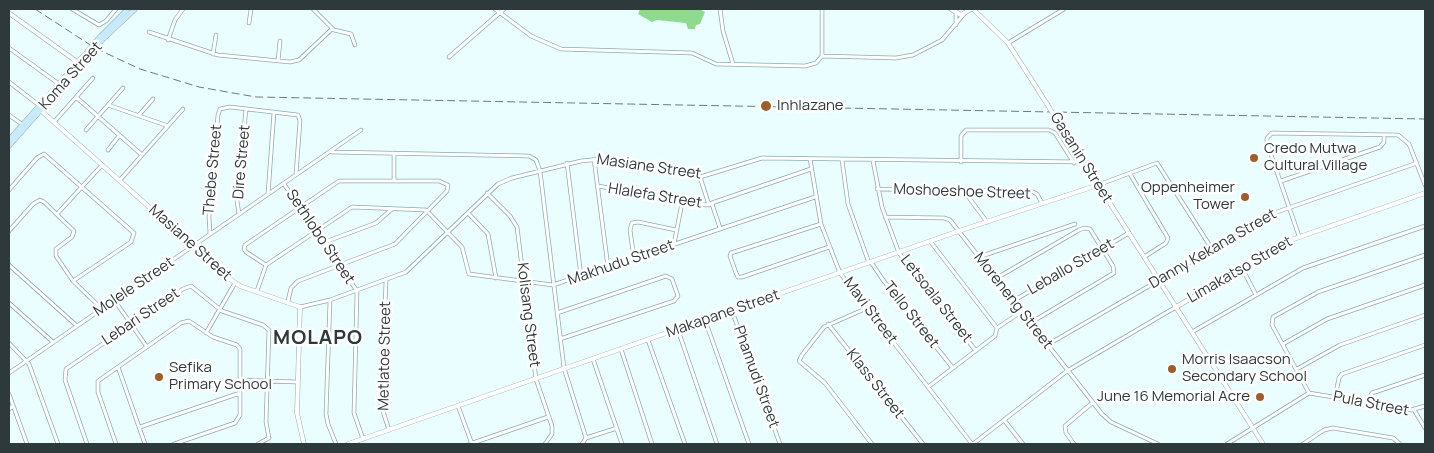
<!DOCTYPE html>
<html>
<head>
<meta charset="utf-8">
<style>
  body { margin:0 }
  #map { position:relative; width:1434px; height:453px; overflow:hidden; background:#eafdff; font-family:Manrope,sans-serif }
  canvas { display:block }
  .frame { position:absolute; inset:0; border:10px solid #2d393a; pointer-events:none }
</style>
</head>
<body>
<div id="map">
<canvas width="1434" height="453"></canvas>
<div class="frame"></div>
</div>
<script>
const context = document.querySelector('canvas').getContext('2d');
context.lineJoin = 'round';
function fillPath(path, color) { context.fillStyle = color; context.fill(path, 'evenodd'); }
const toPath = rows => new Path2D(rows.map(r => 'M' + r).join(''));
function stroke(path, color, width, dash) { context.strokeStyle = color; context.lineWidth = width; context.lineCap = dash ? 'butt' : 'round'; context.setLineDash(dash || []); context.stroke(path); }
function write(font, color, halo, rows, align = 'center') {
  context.font = font + ' Manrope,sans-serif'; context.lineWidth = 5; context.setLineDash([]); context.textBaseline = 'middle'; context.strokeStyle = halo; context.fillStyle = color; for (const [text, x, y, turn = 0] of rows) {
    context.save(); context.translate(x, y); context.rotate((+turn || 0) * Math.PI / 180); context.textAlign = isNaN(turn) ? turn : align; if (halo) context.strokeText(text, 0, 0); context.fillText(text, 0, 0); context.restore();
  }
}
fillPath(toPath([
  [640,9,699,9,705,12,700,24,696,25,695,29,688,29,686,23,657,20,652,22,638,14]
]), '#8eda8f');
const minor = toPath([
  [72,9,99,25,106,21,116,9],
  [313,9,334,30,351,34,355,45],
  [495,9,531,36,561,49,692,53,716,64,805,66,816,63,822,56,822,9],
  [720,9,723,31,733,64],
  [249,23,251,9],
  [956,25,956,14],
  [149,32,218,55,290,62,299,60,332,29],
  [168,40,175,20,183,9],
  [1008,43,1064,9],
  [9,48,59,84],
  [213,54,216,35],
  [822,56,896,58,913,55,942,40,964,14],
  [449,57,504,9],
  [278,61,280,41],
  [9,82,40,106],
  [76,97,142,155],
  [108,105,168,126],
  [9,115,23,125],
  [139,115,153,99],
  [54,122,93,78],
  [86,130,123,88],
  [108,150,119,136],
  [332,152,529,156,536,160,540,171,564,368,586,438],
  [394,153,394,180],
  [594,159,608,267],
  [810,159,821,224,840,273,972,444],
  [842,160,848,204,869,263],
  [873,161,882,207,899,253,976,351],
  [961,162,961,136,966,130,1049,130,1055,133,1074,163],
  [567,163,581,276],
  [1275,164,1322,164,1323,166],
  [1130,174,1168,238,1166,243,1144,257],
  [700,177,709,205],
  [120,180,183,109],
  [1281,181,1380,147,1384,142,1384,135],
  [284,184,357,291,354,413,363,439],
  [1098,185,1157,163,1212,249],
  [598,186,706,205,811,169],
  [877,189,1031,191,1037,194,1042,203],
  [9,190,37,158,44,154,134,233,131,242,73,281],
  [964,191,987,222],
  [487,193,510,216,517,227,536,379,552,426,552,434,545,444],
  [268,194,274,112],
  [712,204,720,228],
  [468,213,488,234,496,278],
  [57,214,102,165],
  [239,214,237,201,246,109],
  [885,217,944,218,950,220,1102,414,1111,422,1158,444],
  [821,224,731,253,730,256,736,273,738,277,742,277,829,247],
  [9,231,33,204,40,200,44,202,74,231,72,237,56,249,56,256,73,281,102,309],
  [210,234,209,217,218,115,220,109,230,107,298,115,300,121,296,174],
  [1299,236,1267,143,1267,138,1272,133,1398,135,1409,144,1425,185],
  [930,241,997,328],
  [325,242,376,223,392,209],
  [674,244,682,203],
  [979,257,1075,224],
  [634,258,630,230,632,223,638,222,676,230],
  [871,262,883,280,952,367],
  [9,265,77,326],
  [266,265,246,252,244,249,245,245,339,181,439,181,448,185,447,191,395,244,298,281,291,288,288,301],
  [1242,268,1256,295],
  [995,279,1079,230,1084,228,1090,229,1113,266,1114,273,1030,323],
  [386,281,381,405,389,430],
  [257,291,266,265,352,207,426,210,462,247,469,274,553,285,815,197],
  [330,300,326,414,328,424,336,444],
  [115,301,147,347],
  [1013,301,1129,233],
  [9,303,53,342],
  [300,307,330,300,406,272,498,184,512,178,581,161,601,159,700,177,762,158,1084,162],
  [867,308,824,327,802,355,799,361,825,383,872,444],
  [732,311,780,444],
  [557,313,666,276,672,279,678,296,674,301,560,339],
  [705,320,749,444],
  [828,324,923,444],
  [678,330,717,444],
  [1192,332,1303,268,1425,226],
  [206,333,235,283],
  [648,340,685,444],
  [9,343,29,364,58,444],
  [1283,344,1327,319,1425,285],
  [1047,345,1277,212,1417,163],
  [621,349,652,444],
  [593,359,622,444],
  [118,367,145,444],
  [1297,369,1340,345,1425,315],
  [9,373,361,130],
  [241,380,297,382],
  [928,387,995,336,997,328,1021,312],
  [1309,393,1272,325,1273,317,1318,292,1425,255],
  [9,394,27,444],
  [1335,397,1339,378,1342,374,1425,345],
  [1367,402,1372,393,1425,375],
  [458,406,472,444],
  [9,409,13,406],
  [1414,410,1425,428],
  [1004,420,1023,444],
  [140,427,240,393],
  [87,444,65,380,66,369,183,289,191,286,222,311,263,325,269,330,266,422,269,438,258,444],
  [116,444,98,392,98,381,181,323,189,321,213,337,237,345,240,349,240,415,235,423,174,444],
  [470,444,548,417],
  [582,444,586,438,617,428],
  [973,444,1067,371,1176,307],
  [1074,444,1066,433,1065,426,1092,403],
  [1227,444,1309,393,1411,410,1425,406],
  [1303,444,1324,430,1333,428,1393,438,1400,444]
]);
const tertiary = toPath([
  [951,9,961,15,971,9],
  [973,9,1008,43,1047,104],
  [9,13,80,64],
  [38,108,230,279,240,286,300,307,297,413,304,444],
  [1057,120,1263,444],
  [1176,307,1291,240,1425,193],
  [348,444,959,231,1098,185]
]);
const secondary = toPath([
  [100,37,128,9],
  [103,39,135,9],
  [9,140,87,52],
  [9,146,90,54]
]);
stroke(minor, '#8dabae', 4.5);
stroke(tertiary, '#8dabae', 5);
stroke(secondary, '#8dabae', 5.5);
stroke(minor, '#fff', 3);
stroke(tertiary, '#fff', 4);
stroke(secondary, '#c7eafc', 4.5);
stroke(toPath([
  [35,9,95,48,140,69,199,87,256,97,1425,119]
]), '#6c7a7c', 1, [8, 4]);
const tertiaryBridge = toPath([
  [1047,104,1057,120]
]);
const secondaryBridge = toPath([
  [87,52,100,37],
  [90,54,103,39]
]);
stroke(tertiaryBridge, '#8dabae', 5, []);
stroke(secondaryBridge, '#8dabae', 5.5, []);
stroke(tertiaryBridge, '#fff', 4);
stroke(secondaryBridge, '#c7eafc', 4.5);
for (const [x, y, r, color] of [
  [766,106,6,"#9f5d2b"],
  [1254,158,5,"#9f5d2b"],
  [1245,197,5,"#9f5d2b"],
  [1172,369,5,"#9f5d2b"],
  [159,377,5,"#9f5d2b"],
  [1260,397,5,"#9f5d2b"]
]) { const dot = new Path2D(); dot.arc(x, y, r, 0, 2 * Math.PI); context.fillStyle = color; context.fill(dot); stroke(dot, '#fff', 2); }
write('15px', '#2d393a', '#fff', [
  ["Koma Street",71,76,-48],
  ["Gasanin Street",1081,158,58],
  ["Dire Street",242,162,-85],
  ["Masiane Street",649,167,8],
  ["Thebe Street",213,170,-85],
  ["Moshoeshoe Street",962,192,2],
  ["Hlalefa Street",655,196,9],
  ["Sethlobo Street",320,237,56],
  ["Masiane Street",190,243,42],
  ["Danny Kekana Street",1213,249,-30],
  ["Makhudu Street",621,263,-19],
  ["Leballo Street",1071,267,-30],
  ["Limakatso Street",1240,270,-30],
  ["Molele Street",134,287,-34],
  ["Letsoala Street",936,299,52],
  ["Moreneng Street",1013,301,52],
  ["Mavi Street",870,311,53],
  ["Makapane Street",723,314,-19],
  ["Kolisang Street",528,315,83],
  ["Tello Street",911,315,52],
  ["Lebari Street",141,317,-34],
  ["Metlatoe Street",385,356,-89],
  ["Phamudi Street",756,377,70],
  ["Klass Street",875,384,52],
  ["Pula Street",1371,404,11]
]);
write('15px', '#2d393a', '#fff', [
  ["Inhlazane",777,106],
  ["Credo Mutwa",1264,149],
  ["Cultural Village",1264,166],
  ["Oppenheimer",1235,188,"right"],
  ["Tower",1235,205,"right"],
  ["Morris Isaacson",1182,360],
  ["Secondary School",1182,377],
  ["Sefika",169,368],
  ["Primary School",169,385],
  ["June 16 Memorial Acre",1250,397,"right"]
], 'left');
context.letterSpacing = '1px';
write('bold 20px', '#2d393a', '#fff', [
  ["MOLAPO",318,338]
]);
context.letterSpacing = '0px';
</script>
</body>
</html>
